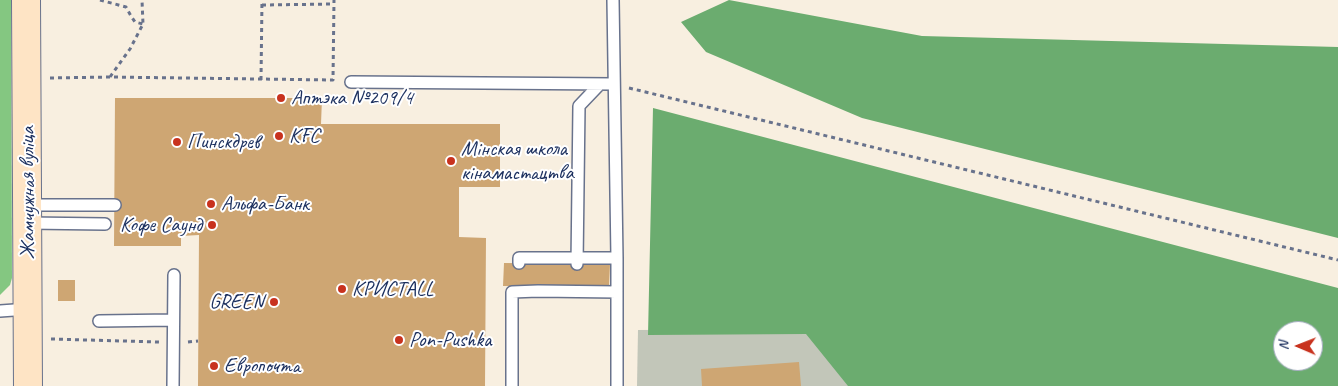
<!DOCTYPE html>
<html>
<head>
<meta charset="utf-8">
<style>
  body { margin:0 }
  #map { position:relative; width:1338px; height:386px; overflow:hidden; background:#f8efe0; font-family:Caveat,sans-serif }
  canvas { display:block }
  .north { position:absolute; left:1273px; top:321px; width:50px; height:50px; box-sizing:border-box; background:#fff; border:1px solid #a4acbf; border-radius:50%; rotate:271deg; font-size:14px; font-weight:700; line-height:20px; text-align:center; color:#1b2f5e }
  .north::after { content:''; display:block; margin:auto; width:18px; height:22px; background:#c8321e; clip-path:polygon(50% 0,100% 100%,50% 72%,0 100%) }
</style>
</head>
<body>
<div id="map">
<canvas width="1338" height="386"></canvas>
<div class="north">N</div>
</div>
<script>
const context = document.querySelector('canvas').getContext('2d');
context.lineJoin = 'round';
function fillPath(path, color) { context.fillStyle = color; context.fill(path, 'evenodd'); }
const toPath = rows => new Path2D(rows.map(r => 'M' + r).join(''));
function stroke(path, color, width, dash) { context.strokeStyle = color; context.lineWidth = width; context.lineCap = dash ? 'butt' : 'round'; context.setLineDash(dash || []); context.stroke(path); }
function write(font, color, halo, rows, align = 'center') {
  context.font = font + ' Caveat,sans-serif'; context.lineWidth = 4; context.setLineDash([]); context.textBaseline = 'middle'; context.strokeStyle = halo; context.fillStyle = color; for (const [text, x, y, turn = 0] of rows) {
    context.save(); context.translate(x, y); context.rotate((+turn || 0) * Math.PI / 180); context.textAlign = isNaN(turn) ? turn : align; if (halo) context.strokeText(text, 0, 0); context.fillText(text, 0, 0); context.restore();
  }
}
fillPath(toPath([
  [831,329,850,386,637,386,638,330]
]), '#c2c6b9');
fillPath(toPath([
  [0,0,11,0,12,278,10,285,0,295]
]), '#84c781');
fillPath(toPath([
  [729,0,922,36,1338,47,1338,238,862,118,706,52,681,22],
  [653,108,1338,288,1338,386,848,386,806,334,648,335],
  [1283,331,1313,331,1313,361,1283,361]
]), '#6bac6f');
fillPath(toPath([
  [115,98,322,98,321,124,500,124,500,187,459,187,459,237,486,238,485,386,198,386,199,235,181,236,181,246,114,246],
  [504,263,610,264,609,287,503,286],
  [58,280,75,280,75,301,58,301],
  [799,362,801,386,702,386,701,369]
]), '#cea673');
const service = toPath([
  [613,0,617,258,617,386],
  [351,82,613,84],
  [28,205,115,205],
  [28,223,105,224],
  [519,263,519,258,617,258],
  [577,264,579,106,600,84],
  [0,311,28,309],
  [99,321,173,320],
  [173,386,174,275],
  [512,386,512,292,538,291,617,292]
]);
const secondary = toPath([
  [26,0,28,386]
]);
stroke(service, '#68728c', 14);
stroke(secondary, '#68728c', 30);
stroke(toPath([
  [100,0,126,7,131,16,135,22,143,24],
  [262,5,334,4],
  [110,77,130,49,143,24,142,0],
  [50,78,110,77,333,80,334,0],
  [261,80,262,0],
  [629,88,1338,260],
  [51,339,159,342],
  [188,342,198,341]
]), '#68728c', 3, [4, 4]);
stroke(service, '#fff', 11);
stroke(secondary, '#fee4c5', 28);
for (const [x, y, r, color] of [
  [281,98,5,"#c8321e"],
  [279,136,5,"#c8321e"],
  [177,142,5,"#c8321e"],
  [451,161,5,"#c8321e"],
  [211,204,5,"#c8321e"],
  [212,225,5,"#c8321e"],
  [342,289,5,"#c8321e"],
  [274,302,5,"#c8321e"],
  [399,340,5,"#c8321e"],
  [214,366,5,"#c8321e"]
]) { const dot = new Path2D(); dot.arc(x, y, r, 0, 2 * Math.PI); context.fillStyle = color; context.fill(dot); stroke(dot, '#fff', 2); }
write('21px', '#1b2f5e', '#fff', [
  ["Аптэка №209/4",291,98],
  ["KFC",289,136],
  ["Пинскдрев",187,142],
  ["Мінская школа",461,149],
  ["кінамастацтва",461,173],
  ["Альфа-Банк",221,204],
  ["Кофе Саунд",202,225,"right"],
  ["КРИСТАLL",352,289],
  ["GREEN",264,302,"right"],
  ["Pon-Pushka",409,340],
  ["Европочта",224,366]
], 'left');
write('21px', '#1b2f5e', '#fff', [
  ["Жамчужная вуліца",28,193,-90]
]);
</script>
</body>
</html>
